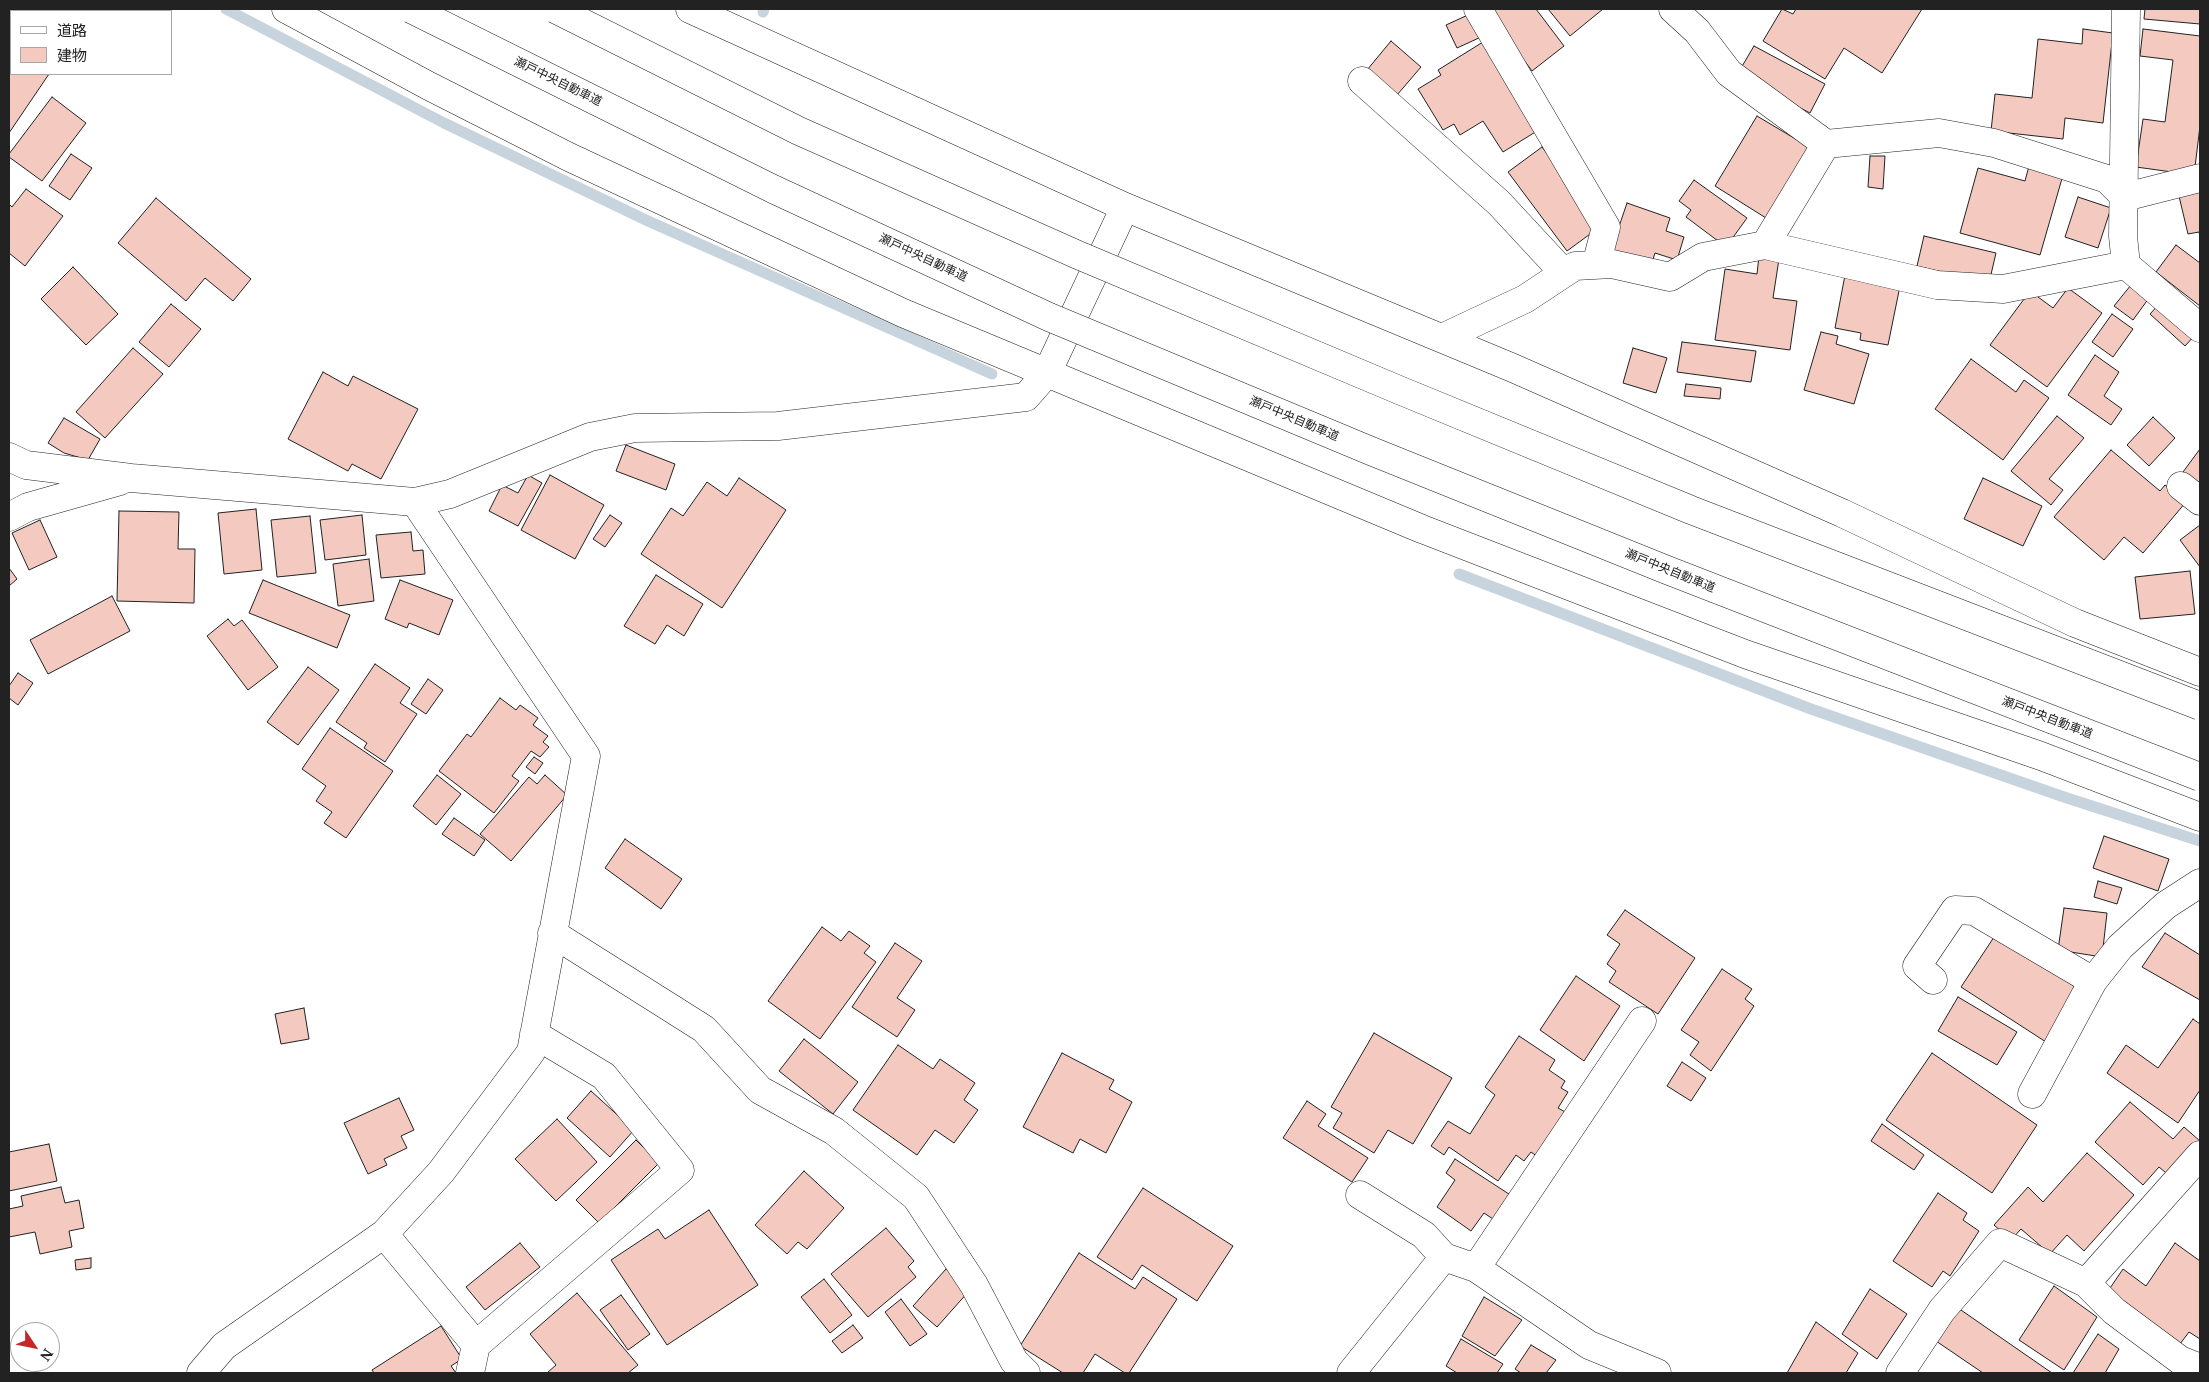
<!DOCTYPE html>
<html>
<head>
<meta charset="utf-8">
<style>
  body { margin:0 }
  #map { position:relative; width:2209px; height:1382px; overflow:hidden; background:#fff; font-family:"Noto Serif","Noto Sans JP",serif }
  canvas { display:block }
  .frame { position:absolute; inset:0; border:10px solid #222; pointer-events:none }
  .legend { position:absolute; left:10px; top:10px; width:162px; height:65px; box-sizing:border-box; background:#fff; border:1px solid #a7a7a7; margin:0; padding:6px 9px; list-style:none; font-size:15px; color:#222 }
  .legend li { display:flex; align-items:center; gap:10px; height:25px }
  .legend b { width:25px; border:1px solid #a7a7a7 }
  .north { position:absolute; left:10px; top:1322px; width:50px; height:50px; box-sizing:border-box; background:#fff; border:1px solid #a7a7a7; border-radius:50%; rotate:124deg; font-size:14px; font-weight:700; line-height:20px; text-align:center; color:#222 }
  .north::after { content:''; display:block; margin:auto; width:18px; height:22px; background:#c62828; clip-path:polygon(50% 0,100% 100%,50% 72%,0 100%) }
</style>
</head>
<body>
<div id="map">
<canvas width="2209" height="1382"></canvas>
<div class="frame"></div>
<ul class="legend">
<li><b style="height:6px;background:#fff"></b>道路</li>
<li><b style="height:14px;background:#f3c9c0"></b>建物</li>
</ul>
<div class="north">N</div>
</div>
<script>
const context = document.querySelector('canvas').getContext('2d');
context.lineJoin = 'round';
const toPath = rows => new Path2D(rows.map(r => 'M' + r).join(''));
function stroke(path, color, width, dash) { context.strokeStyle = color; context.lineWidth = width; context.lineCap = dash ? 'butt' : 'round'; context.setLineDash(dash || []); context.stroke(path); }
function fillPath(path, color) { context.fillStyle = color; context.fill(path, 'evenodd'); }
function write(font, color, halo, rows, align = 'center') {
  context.font = font + ' "Noto Serif","Noto Sans JP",serif'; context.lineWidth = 4; context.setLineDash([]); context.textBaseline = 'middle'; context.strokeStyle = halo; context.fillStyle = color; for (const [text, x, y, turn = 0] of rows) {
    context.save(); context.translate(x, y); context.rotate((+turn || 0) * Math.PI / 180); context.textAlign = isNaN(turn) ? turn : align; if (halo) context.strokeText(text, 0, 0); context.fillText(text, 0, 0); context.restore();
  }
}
stroke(toPath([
  [226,9,444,123,648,221,992,374],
  [763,12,764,9],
  [1459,574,1811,709,2064,797,2200,841]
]), '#c7d3dd', 11);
const building = toPath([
  [1486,9,1536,9,1564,46,1532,71,1486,9],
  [1548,9,1603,9,1570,36,1548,9],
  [1782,9,1793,14,1796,9,1922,9,1882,73,1844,48,1825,79,1763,41,1782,9],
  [2145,9,2200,9,2200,24,2144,19,2145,9],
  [1470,14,1481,37,1457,48,1446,25,1470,14],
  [2083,29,2113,33,2103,123,2065,118,2063,139,1991,131,1995,94,2032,98,2038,39,2082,44,2083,29],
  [2143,29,2200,36,2200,126,2194,175,2136,167,2143,119,2165,122,2173,60,2140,56,2143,29],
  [1391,41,1421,67,1397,95,1367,70,1391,41],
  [1483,42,1537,131,1503,152,1483,121,1460,135,1454,124,1443,130,1418,89,1441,75,1438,70,1483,42],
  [1754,46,1825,84,1810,113,1758,86,1761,79,1741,68,1754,46],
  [11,57,11,74,49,74,9,133,9,60,11,57],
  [52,97,86,123,42,181,9,157,9,154,52,97],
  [1757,116,1809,147,1766,218,1715,186,1757,116],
  [1542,147,1601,226,1567,251,1508,172,1542,147],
  [71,154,92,168,70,200,49,186,71,154],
  [1870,156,1885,156,1883,189,1868,187,1870,156],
  [2029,166,2063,175,2040,255,1960,233,1978,168,2025,181,2029,166],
  [1694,180,1747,218,1726,247,1686,217,1691,210,1679,201,1694,180],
  [2200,186,2200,237,2199,232,2188,234,2178,192,2200,186],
  [26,189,63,216,25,266,9,253,9,204,12,207,26,189],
  [2078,197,2111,208,2098,248,2065,237,2078,197],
  [156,198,251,279,233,301,205,278,186,301,118,243,156,198],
  [1627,203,1670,218,1666,231,1684,237,1677,260,1655,253,1651,266,1610,253,1627,203],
  [1924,236,1996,253,1989,283,1917,266,1924,236],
  [2176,245,2200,263,2200,306,2156,272,2176,245],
  [1759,256,1779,259,1773,298,1797,301,1790,350,1715,340,1725,269,1757,274,1759,256],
  [73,267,118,314,86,345,41,299,73,267],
  [1845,275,1900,286,1888,345,1860,340,1861,333,1835,328,1845,275],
  [2131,285,2149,298,2133,320,2114,306,2131,285],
  [2068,288,2102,313,2047,387,1990,345,2030,291,2053,308,2068,288],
  [2161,302,2196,334,2185,346,2150,314,2161,302],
  [171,304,201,329,169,367,139,342,171,304],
  [2112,314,2133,329,2113,357,2092,342,2112,314],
  [1821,332,1838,336,1836,344,1869,354,1854,404,1804,390,1821,332],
  [1682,342,1756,351,1751,382,1677,372,1682,342],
  [133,348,163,374,105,438,76,412,133,348],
  [1633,348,1667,358,1656,393,1623,383,1633,348],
  [2095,355,2119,372,2104,396,2122,409,2111,425,2068,395,2095,355],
  [1971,359,2016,392,2024,380,2049,398,2003,460,1935,409,1971,359],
  [323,372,348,386,353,376,418,409,381,479,352,464,348,471,288,439,323,372],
  [1686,384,1721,388,1720,399,1684,396,1686,384],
  [2057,416,2084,438,2049,479,2063,490,2051,505,2011,471,2057,416],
  [2153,417,2175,438,2149,466,2127,445,2153,417],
  [64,418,100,439,88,460,64,453,48,443,64,418],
  [626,445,675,464,666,490,616,471,626,445],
  [2200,449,2200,492,2180,476,2200,449],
  [2111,450,2160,491,2165,485,2186,502,2143,553,2124,537,2104,560,2054,517,2111,450],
  [528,475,542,483,518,526,489,511,502,485,518,493,528,475],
  [550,475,604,505,575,559,521,530,550,475],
  [739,478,786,510,722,608,641,554,671,508,683,516,707,482,727,496,739,478],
  [1983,478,2042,506,2023,546,1964,519,1983,478],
  [256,509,262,570,224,574,218,513,256,509],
  [119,511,179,512,178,549,195,549,194,603,117,601,119,511],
  [362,515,366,555,325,560,320,520,362,515],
  [610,515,622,523,605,547,593,539,610,515],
  [310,516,316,573,277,577,271,520,310,516],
  [40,520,57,557,29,570,12,533,40,520],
  [2200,525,2200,567,2180,540,2200,525],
  [411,532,413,551,423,550,425,574,381,578,376,535,411,532],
  [369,559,374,601,338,606,333,564,369,559],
  [9,568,17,579,9,586,9,568],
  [2190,571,2195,614,2140,619,2135,577,2190,571],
  [656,575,703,604,684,636,667,625,655,644,624,626,656,575],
  [263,580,350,615,337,648,249,613,263,580],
  [400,580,453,600,439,635,409,623,407,628,385,619,400,580],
  [112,596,130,631,48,674,30,640,112,596],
  [228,619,234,626,242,620,278,667,248,690,207,636,228,619],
  [375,664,410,688,400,703,417,714,385,762,364,748,367,743,336,722,375,664],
  [308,667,339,690,298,745,267,722,308,667],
  [18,673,33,683,18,705,9,698,9,686,18,673],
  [428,679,443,690,426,714,411,704,428,679],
  [500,698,516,710,520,705,538,718,533,725,548,736,543,742,549,747,540,757,531,751,512,776,519,781,494,813,439,771,467,734,471,737,500,698],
  [330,728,393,771,346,838,324,823,332,812,316,801,326,786,302,769,330,728],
  [534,757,543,763,535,774,526,767,534,757],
  [437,775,461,794,436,825,413,806,437,775],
  [545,775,567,795,511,861,480,834,529,777,537,784,545,775],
  [454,818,485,840,474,856,442,834,454,818],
  [2104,836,2169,859,2158,891,2093,868,2104,836],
  [625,839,682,879,661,909,605,868,625,839],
  [2098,881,2122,888,2117,904,2094,897,2098,881],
  [2064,908,2107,913,2102,957,2058,950,2064,908],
  [1625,910,1695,958,1658,1014,1609,982,1616,971,1607,964,1620,944,1607,935,1625,910],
  [822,927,841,941,849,931,870,946,864,953,876,962,820,1039,768,1001,822,927],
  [2165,933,2200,955,2200,1000,2142,967,2165,933],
  [1996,934,2080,990,2046,1042,1961,987,1996,934],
  [895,943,922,961,897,998,915,1010,897,1037,852,1007,895,943],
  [1722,969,1752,989,1745,999,1754,1006,1711,1071,1690,1055,1699,1042,1681,1030,1722,969],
  [1576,976,1620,1006,1584,1061,1540,1030,1576,976],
  [1958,997,2017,1032,1997,1065,1938,1031,1958,997],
  [304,1008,309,1039,281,1044,275,1014,304,1008],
  [2193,1019,2200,1024,2200,1090,2178,1123,2107,1073,2126,1045,2158,1068,2193,1019],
  [1374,1033,1452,1078,1413,1144,1388,1130,1374,1153,1333,1128,1342,1113,1331,1107,1374,1033],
  [1519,1036,1555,1060,1549,1070,1565,1081,1561,1088,1568,1092,1558,1108,1567,1113,1538,1157,1531,1152,1524,1161,1516,1155,1498,1181,1449,1147,1444,1155,1431,1146,1448,1121,1470,1134,1495,1095,1485,1087,1519,1036],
  [804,1039,858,1082,833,1114,779,1071,804,1039],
  [898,1045,933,1069,940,1059,975,1083,964,1100,978,1110,954,1143,935,1130,917,1155,853,1110,898,1045],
  [1062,1053,1114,1080,1109,1089,1132,1102,1106,1153,1080,1139,1073,1153,1023,1127,1062,1053],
  [1932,1053,2037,1125,1992,1193,1886,1120,1932,1053],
  [1682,1062,1706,1078,1691,1101,1667,1086,1682,1062],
  [591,1091,634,1130,610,1157,567,1118,591,1091],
  [399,1098,414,1130,401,1136,407,1148,384,1159,387,1165,368,1174,344,1123,399,1098],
  [1307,1101,1326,1114,1318,1126,1368,1158,1352,1182,1283,1138,1307,1101],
  [2130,1102,2173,1139,2184,1127,2200,1141,2200,1145,2172,1178,2159,1167,2143,1185,2095,1142,2130,1102],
  [557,1119,597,1162,556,1201,515,1159,557,1119],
  [1882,1124,1924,1155,1914,1170,1871,1141,1882,1124],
  [636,1140,659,1163,599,1223,576,1200,636,1140],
  [49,1144,57,1181,9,1191,9,1152,49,1144],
  [2087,1153,2134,1195,2084,1251,2067,1235,2050,1254,2021,1229,2011,1240,1994,1225,2028,1187,2043,1202,2087,1153],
  [1455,1159,1512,1196,1496,1221,1484,1213,1471,1231,1437,1207,1455,1180,1446,1173,1455,1159],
  [804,1171,844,1208,807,1249,798,1242,787,1254,755,1225,804,1171],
  [61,1187,65,1203,79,1200,84,1228,69,1231,72,1247,40,1254,35,1232,9,1237,9,1209,23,1206,21,1196,61,1187],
  [1143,1188,1233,1246,1197,1301,1142,1265,1132,1280,1097,1257,1143,1188],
  [1938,1193,1967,1213,1963,1220,1979,1231,1950,1276,1943,1271,1932,1287,1893,1261,1938,1193],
  [709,1210,758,1285,667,1345,611,1260,658,1229,665,1239,709,1210],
  [886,1228,914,1261,908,1267,916,1277,868,1317,831,1274,886,1228],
  [520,1243,540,1267,485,1310,466,1287,520,1243],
  [2175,1243,2200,1261,2200,1339,2189,1332,2180,1344,2108,1291,2123,1269,2146,1286,2175,1243],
  [1079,1253,1135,1289,1143,1277,1177,1299,1129,1373,1125,1373,1095,1354,1083,1373,1063,1373,1020,1346,1079,1253],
  [91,1258,91,1268,76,1270,75,1260,91,1258],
  [946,1269,969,1291,937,1327,913,1306,946,1269],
  [824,1279,852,1315,830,1333,801,1297,824,1279],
  [2054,1286,2097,1317,2064,1370,2019,1340,2054,1286],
  [1870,1289,1907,1314,1877,1359,1842,1334,1870,1289],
  [577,1293,638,1365,628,1373,547,1373,556,1365,530,1334,577,1293],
  [621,1295,650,1334,628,1350,600,1310,621,1295],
  [1484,1297,1522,1320,1495,1356,1462,1336,1484,1297],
  [901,1299,927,1334,910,1346,885,1312,901,1299],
  [1958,1308,2052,1373,1983,1373,1936,1341,1958,1308],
  [1816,1322,1858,1353,1846,1373,1787,1373,1816,1322],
  [853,1325,863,1338,842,1353,832,1341,853,1325],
  [441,1326,462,1359,451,1366,456,1373,374,1373,372,1370,441,1326],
  [2098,1334,2119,1349,2105,1373,2073,1373,2098,1334],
  [1461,1339,1503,1364,1497,1373,1457,1373,1446,1366,1461,1339],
  [1531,1345,1556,1360,1546,1373,1521,1373,1515,1369,1531,1345]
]);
fillPath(building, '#f3c9c0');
stroke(building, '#222', 1);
const street = toPath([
  [286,9,429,86,569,157,903,313,1422,529,1745,654,2041,756,2200,817],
  [690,9,1125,207,1513,368,1842,513,2075,623,2200,672],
  [1478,9,1606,227,1596,265],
  [1673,9,1697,31,1729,73,1826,144,1939,133,1994,143,2107,179,2125,197],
  [2126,9,2123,236,2126,265,2200,328],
  [1362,81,1499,203,1564,273],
  [2125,197,2200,178],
  [1765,245,1937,285,2003,289,2126,265],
  [1442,338,1525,299,1575,266,1612,264,1670,277,1703,257,1765,245,1826,144],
  [9,457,26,465,131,478,415,502,450,494,590,437,635,428,778,426,1026,397,1047,373,1125,207],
  [2181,486,2200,501],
  [9,517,28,507,120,481],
  [552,933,704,1029,760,1090,834,1131,916,1197,974,1285,1014,1361,1026,1373],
  [1933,980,1917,966,1955,910,1974,911,2093,981],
  [2032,1094,2093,981,2120,947,2166,905,2200,883],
  [1360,1195,1424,1235,1444,1257],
  [384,1234,476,1345,680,1170,604,1076,534,1034],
  [1476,1268,1642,1021],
  [2086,1283,2114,1311,2180,1360,2200,1368],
  [201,1373,224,1346,384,1234,441,1172,531,1052,586,756,415,502],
  [470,1373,476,1345],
  [1351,1373,1444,1257,1476,1268,1589,1345,1657,1373],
  [1900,1373,1942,1310,2000,1243,2086,1283,2200,1155]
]);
stroke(street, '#222', 29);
stroke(street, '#fff', 28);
const highwayBridge = toPath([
  [411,9,773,189,1049,317,1371,451,1667,570,2200,777],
  [555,9,799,131,1078,255,1399,390,1691,510,2200,706]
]);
stroke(highwayBridge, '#222', 29, []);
stroke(highwayBridge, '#fff', 28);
write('12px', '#222', '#fff', [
  ["瀬戸中央自動車道",558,82,26],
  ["瀬戸中央自動車道",923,258,25],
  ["瀬戸中央自動車道",1294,419,23],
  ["瀬戸中央自動車道",1670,571,22],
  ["瀬戸中央自動車道",2047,718,21]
]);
</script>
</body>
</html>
